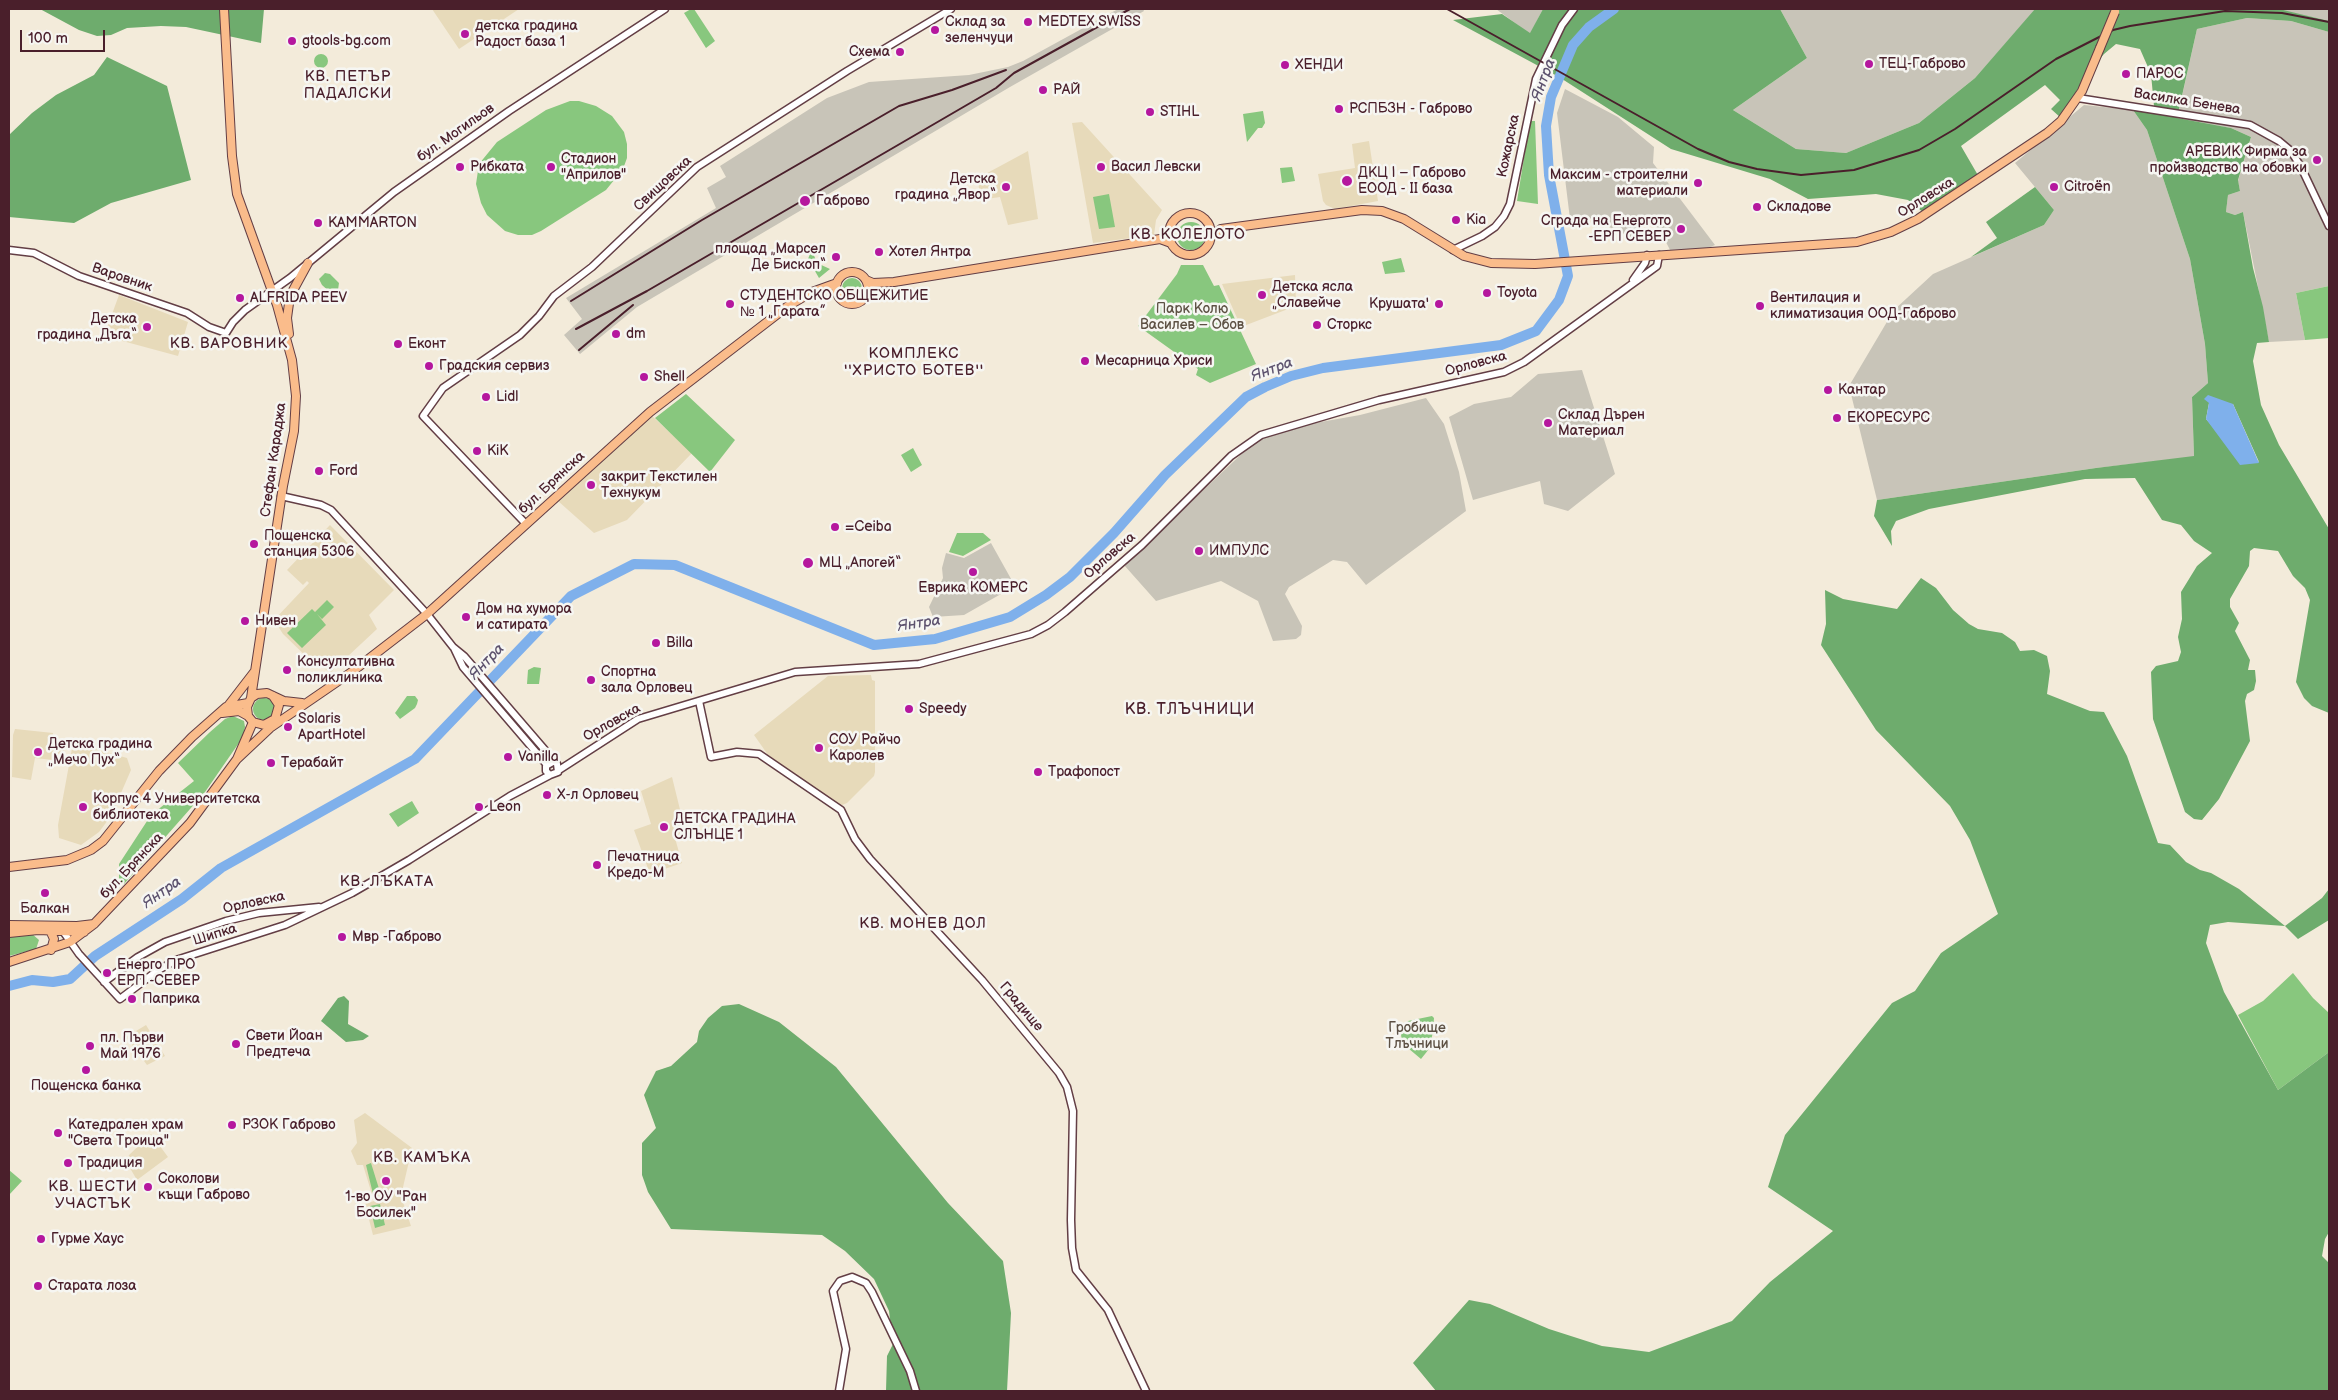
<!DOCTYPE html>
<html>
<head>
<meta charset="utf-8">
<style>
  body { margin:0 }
  #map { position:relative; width:2338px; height:1400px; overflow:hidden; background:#f3ebda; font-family:"Balsamiq Sans",sans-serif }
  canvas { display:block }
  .frame { position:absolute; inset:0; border:10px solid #4a1f2b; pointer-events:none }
  .scale { position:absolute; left:20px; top:30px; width:85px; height:22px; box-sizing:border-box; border:2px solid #4a1f2b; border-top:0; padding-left:6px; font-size:15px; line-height:18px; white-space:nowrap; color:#4a1f2b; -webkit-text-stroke:4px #f6f6f2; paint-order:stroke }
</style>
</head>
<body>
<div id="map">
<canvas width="2338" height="1400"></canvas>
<div class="frame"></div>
<div class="scale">100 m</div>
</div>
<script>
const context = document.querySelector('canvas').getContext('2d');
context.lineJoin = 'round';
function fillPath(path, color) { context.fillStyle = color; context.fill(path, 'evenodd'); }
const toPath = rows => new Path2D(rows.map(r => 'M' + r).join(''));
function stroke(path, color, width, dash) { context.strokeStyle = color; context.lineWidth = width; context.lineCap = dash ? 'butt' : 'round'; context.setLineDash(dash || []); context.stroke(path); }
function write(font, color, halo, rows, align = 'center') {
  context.font = font + ' "Balsamiq Sans",sans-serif'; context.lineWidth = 5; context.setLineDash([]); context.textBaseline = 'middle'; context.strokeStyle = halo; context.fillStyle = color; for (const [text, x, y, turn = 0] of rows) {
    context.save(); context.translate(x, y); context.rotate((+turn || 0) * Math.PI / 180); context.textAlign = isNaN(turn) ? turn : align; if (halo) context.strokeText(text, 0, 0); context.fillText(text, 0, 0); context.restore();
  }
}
fillPath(toPath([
  [432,9,519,9,459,49],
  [1082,122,1162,210,1156,220,1154,235,1093,243,1072,123],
  [1369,141,1378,201,1335,209,1326,205,1323,201,1318,174,1355,168,1352,144],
  [1028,151,1038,219,1008,225,1000,197,980,200,978,178],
  [1295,275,1296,306,1241,327,1222,284],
  [119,295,188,322,178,356,104,336],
  [651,415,692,453,627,520,594,533,558,501],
  [330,525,394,590,369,615,377,629,331,672,314,664,283,634,274,620,309,583,307,581,303,585,287,570],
  [871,675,872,680,875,681,875,772,874,776,847,803,842,805,836,803,773,762,754,735,828,676],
  [15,729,53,733,52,743,65,746,62,761,35,758,31,780,12,777,13,735],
  [73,743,127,758,131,770,111,816,99,832,81,845,59,838,58,825],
  [672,777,686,834,675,838,682,863,650,874,634,830,651,824,641,791],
  [146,1025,165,1056,147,1065,126,1037],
  [365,1113,412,1148,401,1196,411,1226,373,1235,365,1204,374,1201,363,1165,357,1165,351,1151,357,1143,354,1120],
  [151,1134,168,1157,137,1180,127,1163,129,1155]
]), '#e7daba');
fillPath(toPath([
  [1118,9,1143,9,1144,11,1010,87,637,307,580,354,564,335,582,319,566,298,716,208,707,188,726,177,720,166,827,98,869,82,969,75,1008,67,1023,61],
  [1496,9,1543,9,1530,34],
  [1780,9,2036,9,1975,78,1919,123,1846,153,1796,149,1733,110,1807,58],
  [2279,9,2329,9,2329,21,2279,10],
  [2247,18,2291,21,2329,32,2329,286,2296,293,2305,340,2269,342,2243,212,2235,215,2226,212,2228,195,2240,191,2238,181,2251,137,2231,128,2177,119,2197,29],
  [1565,89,1618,117,1654,147,1653,163,1715,245,1708,248,1670,250,1662,234,1649,218,1631,237,1585,216,1570,219,1557,113],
  [2084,105,2133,110,2147,130,2190,259,2205,344,2208,383,2192,397,2194,457,2096,468,1877,500,1849,386,1894,310,1933,274,2044,225,2054,210,2015,163],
  [1582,370,1615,474,1568,511,1544,504,1540,481,1473,500,1449,417,1474,404,1511,397,1538,374],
  [1426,398,1444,424,1459,472,1466,511,1366,585,1347,562,1333,560,1289,587,1285,594,1302,626,1301,635,1296,639,1273,641,1258,601,1221,581,1156,601,1124,565,1251,445,1270,435,1298,426,1360,415],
  [991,543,1015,586,964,615,933,617,929,607,943,578,942,568,946,553,964,558]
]), '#c8c4b8');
fillPath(toPath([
  [691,9,694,9,715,41,706,48,684,13],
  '314 61a7 7 0 1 1 14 0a7 7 0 1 1-14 0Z',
  [570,101,579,101,596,106,612,116,624,132,627,144,627,158,623,169,606,190,541,231,532,235,518,235,505,231,487,215,481,203,476,184,479,164,497,142,546,110],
  [1263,111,1265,123,1262,128,1258,128,1247,142,1243,114],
  [1530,121,1535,121,1538,204,1517,201],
  [1292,167,1295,181,1282,183,1280,168],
  [1109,194,1115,227,1099,229,1093,197],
  '1177 236a14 14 0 1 1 28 0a14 14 0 1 1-28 0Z',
  [813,253,817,263,830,269,819,278,808,259,810,254],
  [1401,258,1405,272,1385,274,1382,262],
  [1181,265,1203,265,1214,286,1219,285,1256,364,1210,383,1196,375,1198,369,1138,326,1177,274],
  [325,273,330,274,339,283,338,290,332,294,322,285,319,279],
  '842 288a10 10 0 1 1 20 0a10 10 0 1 1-20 0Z',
  [2329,286,2329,338,2305,340,2296,293],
  [686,394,735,440,710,472,655,418],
  [913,448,922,465,911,472,901,455],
  [957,533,983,533,991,540,963,556,949,552],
  [327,600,334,607,322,619,317,614,326,625,302,648,287,633,312,609,315,612],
  [534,667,541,668,539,684,527,684,528,670],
  [407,696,415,696,418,700,417,704,415,708,400,719,395,713],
  '253 709a11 11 0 1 1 22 0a11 11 0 1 1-22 0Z',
  [233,716,244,721,245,727,243,737,205,792,124,884,119,878,119,864,151,815,194,781,178,763,210,732,225,719],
  [412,801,419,813,398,827,389,814],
  [31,933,39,940,36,949,9,956,9,936],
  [2293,973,2313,998,2329,1013,2329,1052,2278,1090,2238,1015,2263,1001],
  [1432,1016,1434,1018,1433,1032,1429,1049,1421,1059,1402,1043,1401,1034,1408,1021],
  [371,1163,380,1192,373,1194,366,1165],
  [9,1170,22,1181,9,1195],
  [380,1204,385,1225,375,1228,370,1206]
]), '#88c77e');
fillPath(toPath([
  [40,9,264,9,261,43,186,27,161,26,127,28,111,35,97,36,79,30],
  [1543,9,1780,9,1807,58,1733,110,1796,149,1846,153,1919,123,1975,78,2035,9,2279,9,2329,21,2329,32,2291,21,2247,18,2197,29,2177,118,2231,128,2251,137,2238,180,2240,191,2228,195,2226,212,2235,215,2243,212,2253,268,2263,307,2269,342,2257,343,2253,361,2261,405,2279,445,2329,529,2329,713,2312,706,2304,698,2296,682,2310,600,2305,588,2293,576,2278,551,2254,548,2250,551,2249,566,2230,599,2230,607,2239,623,2235,631,2250,660,2248,670,2255,670,2256,681,2254,690,2247,694,2245,701,2250,741,2219,799,2202,820,2194,819,2185,812,2153,719,2151,672,2156,666,2178,661,2181,652,2178,637,2182,619,2181,592,2197,566,2212,553,2194,541,2181,525,2162,520,2135,478,2085,479,1929,509,1896,521,1891,531,1892,546,1874,516,1877,500,2096,468,2194,456,2192,397,2208,383,2205,344,2190,259,2147,130,2133,110,2154,106,2151,74,2140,49,2116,44,2104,54,2084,78,2061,118,2051,109,2060,100,2045,85,1961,146,1979,177,1924,213,1908,200,1876,194,1808,199,1770,179,1671,149,1559,77,1453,20,1502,14,1530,33],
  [2209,403,2233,404,2259,462,2222,437,2206,419],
  [107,57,167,86,191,180,111,203,74,223,9,217,9,135,32,113,56,95,94,75],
  [2035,187,2054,210,2044,225,1971,257,1997,238,1986,222],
  [1921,578,1936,588,1953,610,1969,624,1978,629,2002,633,2015,642,2020,651,2034,650,2047,656,2050,671,2047,694,2090,711,2104,712,2127,756,2158,843,2170,845,2186,862,2200,870,2211,873,2239,889,2285,926,2322,898,2329,889,2329,920,2298,939,2285,926,2228,922,2210,925,2206,943,2224,992,2278,1090,2329,1052,2329,1232,2325,1239,2322,1256,2329,1263,2329,1391,1436,1391,1413,1363,1469,1300,1490,1304,1549,1329,1602,1346,1649,1352,1732,1321,1770,1282,1833,1231,1768,1187,1785,1135,1892,1003,1915,991,1941,953,1998,914,1970,840,1950,806,1876,730,1821,645,1826,624,1825,590,1843,599,1897,609],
  [344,996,349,1001,348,1024,369,1036,363,1040,346,1042,321,1021,338,998],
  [739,1004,779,1022,836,1067,948,1203,1003,1261,1011,1313,1007,1391,886,1391,887,1356,893,1344,889,1311,874,1279,845,1251,822,1235,671,1229,648,1192,642,1175,642,1143,656,1128,644,1095,656,1071,671,1066,697,1042,699,1031,708,1018,722,1006]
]), '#6eac6d');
fillPath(toPath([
  [2208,395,2233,404,2259,463,2240,465,2206,419,2209,403,2204,399]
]), '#7fb0eb');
stroke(toPath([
  [9,986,32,980,53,982,70,979,95,956,182,899,221,868,415,759,571,596,634,564,675,565,874,645,935,639,1010,617,1046,595,1070,577,1114,533,1165,475,1246,397,1265,387,1291,376,1323,368,1501,345,1536,331,1559,300,1568,276,1549,175,1546,126,1551,97,1573,45,1589,27,1614,9]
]), '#7fb0eb', 10);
const minor = toPath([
  [2078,98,2250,125,2279,141,2291,151,2301,167,2329,226],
  [9,250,34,253,79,276,187,313,209,327,226,333,233,322,245,310,290,278,394,192,509,111,665,9],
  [1453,250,1482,236,1495,227,1504,216,1510,204,1536,79,1562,25,1574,9],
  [1633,280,1645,263,1647,255],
  [281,496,321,505,331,510,427,614,453,647,464,656,557,764,558,772,550,775,546,771,546,766,553,762],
  [526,524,423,416,443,388,520,335,539,316,554,296,592,267,697,167,847,71,951,9],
  [454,648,463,667,547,765],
  [699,701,711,757,737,752,759,754,841,810,855,839,870,859,982,980,1059,1073,1067,1087,1073,1111,1071,1220,1072,1248,1076,1270,1108,1310,1146,1391],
  [559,770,638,719,795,672,919,664,1031,634,1048,625,1065,612,1142,545,1231,456,1261,435,1379,400,1504,372,1524,362,1657,266,1659,255],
  [60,927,79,954,120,999,157,971,176,960,285,925,352,893,409,860,510,796,550,775],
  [104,982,138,957,165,942,226,921,259,913,319,907],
  [839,1391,846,1349,833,1291,840,1281,852,1277,866,1283,872,1292,910,1371,916,1391]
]);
const major = toPath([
  [224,9,232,156,237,194,277,305,292,360,296,396,294,431,283,486,251,698],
  '1169 234a21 21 0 1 1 42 0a21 21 0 1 1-42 0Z',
  [1211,237,1221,229,1362,210,1382,211,1404,219,1464,256,1491,263,1535,264,1857,242,1891,232,1918,219,2047,133,2061,121,2082,91,2100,48],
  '836 288a16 16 0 1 1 32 0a16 16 0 1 1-32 0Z',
  [866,280,873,283,894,282,1160,239,1171,243],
  [289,334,287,318,290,296,308,263],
  [273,696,279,705,275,719,264,725,253,722,248,716,247,707,251,698,257,694,267,693,284,701,302,703],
  [228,706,255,671],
  [222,713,239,711,248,716],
  [237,759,270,728,353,671,427,614,650,412,788,306,812,292,837,283],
  [9,867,67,860,91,850,103,841,159,771,192,737,226,707,248,703],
  [9,925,77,926,94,924],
  [49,928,54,939,51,950],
  [9,933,38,930,84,932],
  [9,962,70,942,94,924,190,823,237,759,253,722]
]);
stroke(minor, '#633e45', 9);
stroke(major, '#633e45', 10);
stroke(minor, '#fff', 6);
stroke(major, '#fabc8b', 8);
stroke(toPath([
  [1447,9,1698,149,1729,162,1757,169,1801,175,1854,170,1919,150,1955,129,2056,59,2113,30,2130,26,2225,11,2282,13,2329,22],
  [571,301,702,220,899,106,952,90,1006,70],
  [576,329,647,291,996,88,1014,73,1130,9],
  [579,350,633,305]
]), '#4a1f2b', 2);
const majorBridge = toPath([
  [2100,48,2115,12]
]);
stroke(majorBridge, '#633e45', 10, []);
stroke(majorBridge, '#fabc8b', 8);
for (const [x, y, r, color] of [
  [1028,22,5,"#b5179e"],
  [935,30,5,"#b5179e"],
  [465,34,5,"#b5179e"],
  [292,41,5,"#b5179e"],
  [900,52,5,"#b5179e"],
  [1869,64,5,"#b5179e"],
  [1285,65,5,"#b5179e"],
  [2126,74,5,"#b5179e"],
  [1043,90,5,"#b5179e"],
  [1339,109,5,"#b5179e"],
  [1150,112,5,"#b5179e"],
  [2317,160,5,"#b5179e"],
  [460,167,5,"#b5179e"],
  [551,167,5,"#b5179e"],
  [1101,167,5,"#b5179e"],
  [1347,181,6,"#b5179e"],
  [1698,183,5,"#b5179e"],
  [1006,187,5,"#b5179e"],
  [2054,187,5,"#b5179e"],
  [805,201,6,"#b5179e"],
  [1757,207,5,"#b5179e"],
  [1456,220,5,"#b5179e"],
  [318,223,5,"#b5179e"],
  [1681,229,5,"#b5179e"],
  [879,252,5,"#b5179e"],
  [836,257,5,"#b5179e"],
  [1487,293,5,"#b5179e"],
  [1262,295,5,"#b5179e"],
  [240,298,5,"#b5179e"],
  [730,304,5,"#b5179e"],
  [1439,304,5,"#b5179e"],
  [1760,306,5,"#b5179e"],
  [1317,325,5,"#b5179e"],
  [147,327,5,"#b5179e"],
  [616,334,5,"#b5179e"],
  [398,344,5,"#b5179e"],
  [1085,361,5,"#b5179e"],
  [429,366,5,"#b5179e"],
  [644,377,5,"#b5179e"],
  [1828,390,5,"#b5179e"],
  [486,397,5,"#b5179e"],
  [1837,418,5,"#b5179e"],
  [1548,423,5,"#b5179e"],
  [477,451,5,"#b5179e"],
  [319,471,5,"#b5179e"],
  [591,485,5,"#b5179e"],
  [835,527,5,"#b5179e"],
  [254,544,5,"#b5179e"],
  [1199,551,5,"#b5179e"],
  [808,563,6,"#b5179e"],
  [973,572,5,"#b5179e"],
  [466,617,5,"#b5179e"],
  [245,621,5,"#b5179e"],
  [656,643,5,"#b5179e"],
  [287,670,5,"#b5179e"],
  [591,680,5,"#b5179e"],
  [909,709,5,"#b5179e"],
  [288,727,5,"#b5179e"],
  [819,748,5,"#b5179e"],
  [38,752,5,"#b5179e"],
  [508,757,5,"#b5179e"],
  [271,763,5,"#b5179e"],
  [1038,772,5,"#b5179e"],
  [547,795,5,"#b5179e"],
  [83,807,5,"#b5179e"],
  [479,807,5,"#b5179e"],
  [664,827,5,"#b5179e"],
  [597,865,5,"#b5179e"],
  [45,893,5,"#b5179e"],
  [342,937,5,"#b5179e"],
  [107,973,5,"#b5179e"],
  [132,999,5,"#b5179e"],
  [236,1044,5,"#b5179e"],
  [90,1046,5,"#b5179e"],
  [86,1070,5,"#b5179e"],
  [232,1125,5,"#b5179e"],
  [58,1133,5,"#b5179e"],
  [68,1163,5,"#b5179e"],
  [386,1181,5,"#b5179e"],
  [148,1187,5,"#b5179e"],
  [41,1239,5,"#b5179e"],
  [38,1286,5,"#b5179e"]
]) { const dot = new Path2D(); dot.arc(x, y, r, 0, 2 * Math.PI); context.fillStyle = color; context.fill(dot); stroke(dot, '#f6f6f2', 2); }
write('14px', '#4a1f2b', '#f6f6f2', [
  ["Склад за",945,22],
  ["зеленчуци",945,38],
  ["MEDTEX SWISS",1038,22],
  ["детска градина",475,26],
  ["Радост база 1",475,42],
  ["gtools-bg.com",302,41],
  ["Схема",890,52,"right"],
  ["ТЕЦ-Габрово",1879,64],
  ["ХЕНДИ",1295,65],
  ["ПАРОС",2136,74],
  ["РАЙ",1053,90],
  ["РСПБЗН - Габрово",1349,109],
  ["STIHL",1160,112],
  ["АРЕВИК Фирма за",2307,152,"right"],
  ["пройзводство на обовки",2307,168,"right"],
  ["Стадион",561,159],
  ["\"Априлов\"",561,175],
  ["Рибката",470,167],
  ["Васил Левски",1111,167],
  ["ДКЦ І – Габрово",1358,173],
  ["ЕООД - II база",1358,189],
  ["Максим - строителни",1688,175,"right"],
  ["материали",1688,191,"right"],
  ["Детска",996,179,"right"],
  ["градина „Явор“",996,195,"right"],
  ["Citroën",2064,187],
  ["Габрово",816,201],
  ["Складове",1767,207],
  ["Kia",1466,220],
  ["Сграда на Енергото",1671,221,"right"],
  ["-ЕРП СЕВЕР",1671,237,"right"],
  ["KAMMARTON",328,223],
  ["площад „Марсел",826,249,"right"],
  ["Де Бископ“",826,265,"right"],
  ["Хотел Янтра",889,252],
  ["Детска ясла",1272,287],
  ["„Славейче",1272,303],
  ["Toyota",1497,293],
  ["СТУДЕНТСКО ОБЩЕЖИТИЕ",740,296],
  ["№ 1 „Гарата”",740,312],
  ["ALFRIDA PEEV",250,298],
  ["Вентилация и",1770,298],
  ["климатизация ООД-Габрово",1770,314],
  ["Крушата'",1429,304,"right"],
  ["Детска",137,319,"right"],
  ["градина „Дъга“",137,335,"right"],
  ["Сторкс",1327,325],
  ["dm",626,334],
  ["Еконт",408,344],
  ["Месарница Хриси",1095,361],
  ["Градския сервиз",439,366],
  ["Shell",654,377],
  ["Кантар",1838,390],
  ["Lidl",496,397],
  ["Склад Дърен",1558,415],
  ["Материал",1558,431],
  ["ЕКОРЕСУРС",1847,418],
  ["KiK",487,451],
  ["Ford",329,471],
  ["закрит Текстилен",601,477],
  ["Технукум",601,493],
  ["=Ceiba",845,527],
  ["Пощенска",264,536],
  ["станция 5306",264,552],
  ["ИМПУЛС",1209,551],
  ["МЦ „Апогей“",819,563],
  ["Еврика КОМЕРС",973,588,"center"],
  ["Дом на хумора",476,609],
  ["и сатирата",476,625],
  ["Нивен",255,621],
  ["Billa",666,643],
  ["Консултативна",297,662],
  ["поликлиника",297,678],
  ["Спортна",601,672],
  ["зала Орловец",601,688],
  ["Speedy",919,709],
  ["Solaris",298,719],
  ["ApartHotel",298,735],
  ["СОУ Райчо",829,740],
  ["Каролев",829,756],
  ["Детска градина",48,744],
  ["„Мечо Пух“",48,760],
  ["Vanilla",518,757],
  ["Терабайт",281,763],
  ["Трафопост",1048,772],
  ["Х-л Орловец",557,795],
  ["Корпус 4 Университетска",93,799],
  ["библиотека",93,815],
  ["Leon",489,807],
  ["ДЕТСКА ГРАДИНА",674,819],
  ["СЛЪНЦЕ 1",674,835],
  ["Печатница",607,857],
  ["Кредо-М",607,873],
  ["Балкан",45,909,"center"],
  ["Мвр -Габрово",352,937],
  ["Енерго ПРО",117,965],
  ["ЕРП -СЕВЕР",117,981],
  ["Паприка",142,999],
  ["Свети Йоан",246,1036],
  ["Предтеча",246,1052],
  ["пл. Първи",100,1038],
  ["Май 1976",100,1054],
  ["Пощенска банка",86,1086,"center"],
  ["Катедрален храм",68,1125],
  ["\"Света Троица\"",68,1141],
  ["РЗОК Габрово",242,1125],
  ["Традиция",78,1163],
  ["Соколови",158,1179],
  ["къщи Габрово",158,1195],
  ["1-во ОУ \"Ран",386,1197,"center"],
  ["Босилек\"",386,1213,"center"],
  ["Гурме Хаус",51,1239],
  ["Старата лоза",48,1286]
], 'left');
write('14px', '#4a1f2b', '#f6f6f2', [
  ["Василка Бенева",2187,102,9],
  ["бул. Могильов",456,133,-35],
  ["Кожарска",1509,146,-78],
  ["Свищовска",663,184,-43],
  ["Орловска",1926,198,-32],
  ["Варовник",122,278,19],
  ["Орловска",1476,364,-15],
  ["Стефан Караджа",274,460,-82],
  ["бул. Брянска",552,483,-43],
  ["Орловска",1110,556,-41],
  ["Орловска",612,723,-29],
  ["бул. Брянска",132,866,-47],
  ["Орловска",254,903,-12],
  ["Шипка",215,935,-17],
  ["Градище",1021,1007,50]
]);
write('14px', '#5d5144', '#f6f6f2', [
  ["Парк Колю",1192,309],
  ["Василев – Обов",1192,325],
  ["Гробище",1417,1028],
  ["Тлъчници",1417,1044]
]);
context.letterSpacing = '1px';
write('15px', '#4a1f2b', '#f6f6f2', [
  ["КВ. ПЕТЪР",348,77],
  ["ПАДАЛСКИ",348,94],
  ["КВ. КОЛЕЛОТО",1188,235],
  ["КВ. ВАРОВНИК",229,344],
  ["КОМПЛЕКС",914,354],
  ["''ХРИСТО БОТЕВ''",914,371],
  ["КВ. ЛЪКАТА",387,882],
  ["КВ. МОНЕВ ДОЛ",923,924],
  ["КВ. КАМЪКА",422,1158],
  ["КВ. ШЕСТИ",93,1187],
  ["УЧАСТЪК",93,1204]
]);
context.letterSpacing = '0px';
write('italic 15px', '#5d526e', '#f6f6f2', [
  ["Янтра",1544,80,-70],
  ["Янтра",1272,370,-21],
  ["Янтра",919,624,-9],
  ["Янтра",487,662,-46],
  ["Янтра",162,893,-35]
]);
context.letterSpacing = '1px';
write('16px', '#4a1f2b', '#f6f6f2', [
  ["КВ. ТЛЪЧНИЦИ",1190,710]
]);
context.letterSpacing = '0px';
</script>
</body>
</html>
